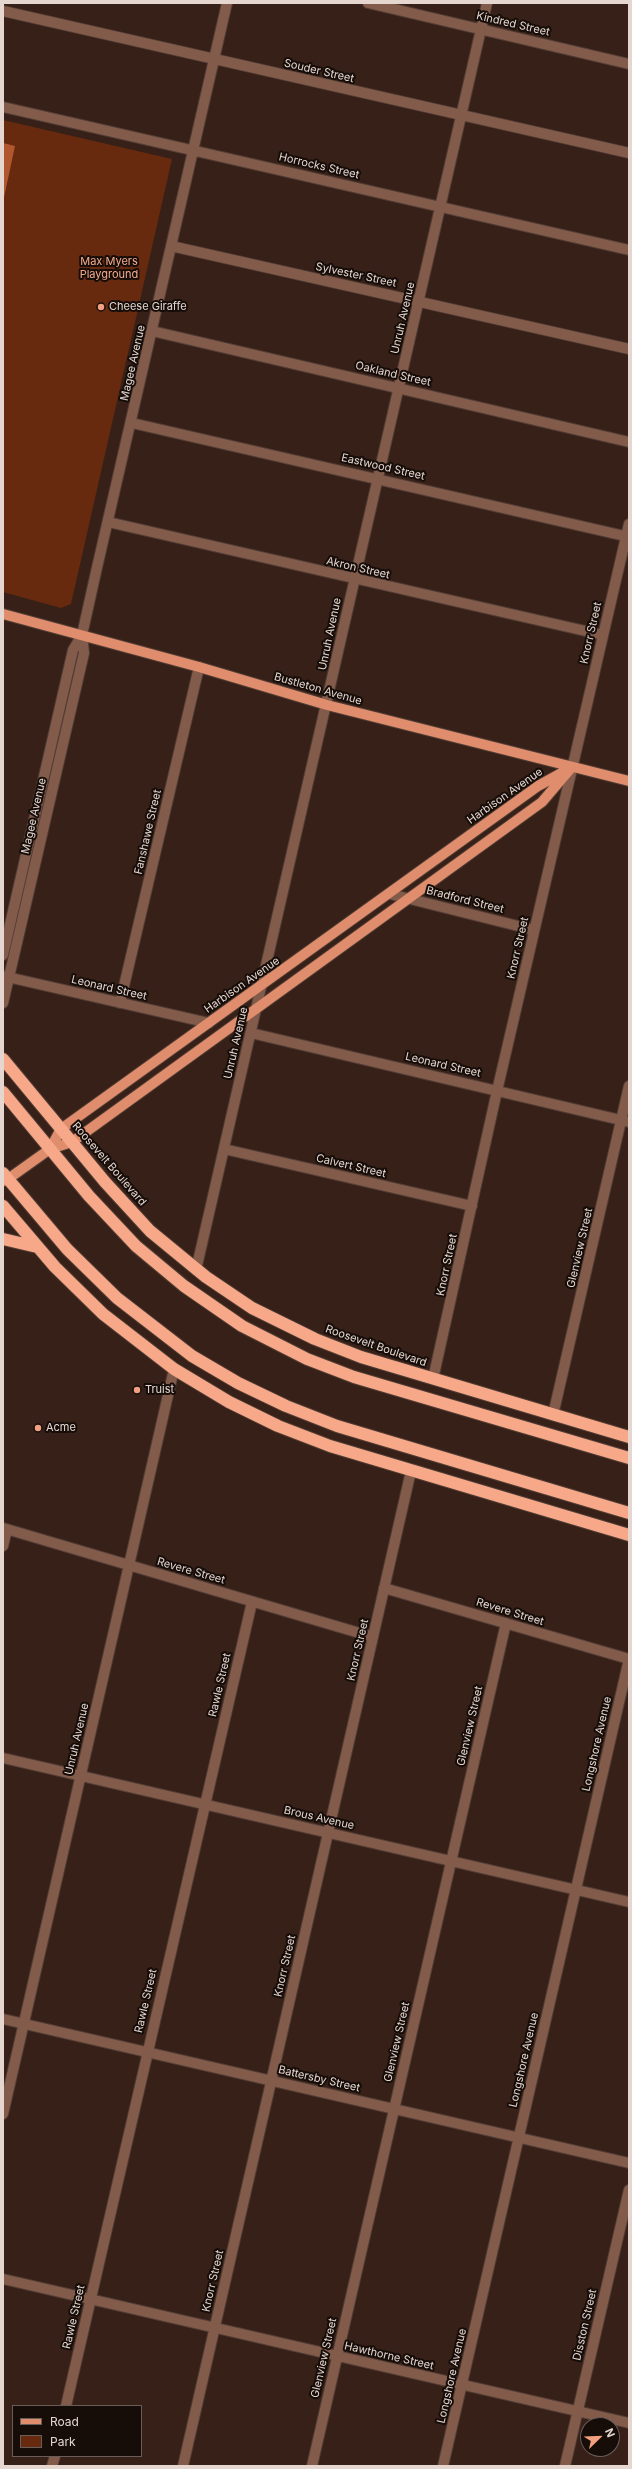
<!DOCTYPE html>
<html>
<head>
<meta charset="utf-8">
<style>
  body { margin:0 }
  #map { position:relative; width:632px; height:2469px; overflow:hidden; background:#362017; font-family:Inter,sans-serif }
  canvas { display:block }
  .frame { position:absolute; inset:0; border:4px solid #e5d6d0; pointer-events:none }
  .legend { position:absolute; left:12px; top:2405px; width:130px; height:52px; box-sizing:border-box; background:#160d09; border:1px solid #695d59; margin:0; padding:5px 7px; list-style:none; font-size:12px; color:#e5d6d0 }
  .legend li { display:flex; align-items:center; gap:8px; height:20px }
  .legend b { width:20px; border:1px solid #695d59 }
  .north { position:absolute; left:580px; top:2417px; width:40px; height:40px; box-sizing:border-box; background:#160d09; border:1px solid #695d59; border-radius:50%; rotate:67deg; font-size:11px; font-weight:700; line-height:16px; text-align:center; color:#e5d6d0 }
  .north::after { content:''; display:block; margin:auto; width:14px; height:18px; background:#f2a07f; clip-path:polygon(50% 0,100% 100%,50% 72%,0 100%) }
</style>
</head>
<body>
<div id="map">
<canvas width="632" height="2469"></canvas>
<div class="frame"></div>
<ul class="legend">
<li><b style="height:5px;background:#df8d6c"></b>Road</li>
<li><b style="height:11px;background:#672a0e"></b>Park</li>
</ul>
<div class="north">N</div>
</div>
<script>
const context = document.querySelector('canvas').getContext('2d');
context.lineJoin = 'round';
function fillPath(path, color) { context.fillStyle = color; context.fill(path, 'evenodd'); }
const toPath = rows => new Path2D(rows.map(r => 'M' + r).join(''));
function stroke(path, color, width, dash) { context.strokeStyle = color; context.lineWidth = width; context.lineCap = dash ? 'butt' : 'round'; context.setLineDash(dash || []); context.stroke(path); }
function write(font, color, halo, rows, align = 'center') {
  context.font = font + ' Inter,sans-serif'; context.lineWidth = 4; context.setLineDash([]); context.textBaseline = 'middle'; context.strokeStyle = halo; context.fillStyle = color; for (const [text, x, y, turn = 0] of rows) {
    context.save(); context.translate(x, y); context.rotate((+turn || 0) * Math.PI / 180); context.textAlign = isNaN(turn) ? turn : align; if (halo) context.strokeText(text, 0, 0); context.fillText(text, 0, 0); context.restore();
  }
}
fillPath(toPath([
  [3,120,172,159,71,604,61,608,3,592]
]), '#672a0e');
fillPath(toPath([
  [3,143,15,146,3,202]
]), '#b15730');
const minor = toPath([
  [368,3,629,64],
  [3,11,629,153],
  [3,107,629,250],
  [171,246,629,349],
  [152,331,629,442],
  [132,423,629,537],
  [108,522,603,635],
  [390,894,534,930],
  [3,955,73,650,82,635],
  [3,976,209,1023],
  [3,1003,84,653,82,635,96,572,227,3],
  [120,1003,199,667],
  [251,1033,629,1122],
  [224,1149,472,1206],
  [196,1270,487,3],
  [433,1379,497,1091,629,524],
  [553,1415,629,1086],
  [3,1528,373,1637],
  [3,1546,7,1529],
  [384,1588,629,1659],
  [3,1758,629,1902],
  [3,2019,629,2163],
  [3,2114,174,1369],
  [3,2279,629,2423],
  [66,2406,252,1602],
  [52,2466,55,2456],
  [183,2466,411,1471],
  [312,2466,506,1623],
  [443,2466,629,1659],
  [565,2466,629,2190]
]);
const major = toPath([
  [3,614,199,667,327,705,629,781],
  [50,1149,61,1129,538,786,567,770],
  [3,1181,8,1179,50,1149,72,1142,542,802,572,767]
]);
const highway = toPath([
  [3,1059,105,1182,150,1231,206,1277,252,1308,315,1339,361,1357,629,1437],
  [3,1092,89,1196,136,1246,184,1286,242,1326,307,1359,354,1377,629,1458],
  [3,1173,67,1249,117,1298,192,1356,238,1383,286,1406,337,1426,629,1513],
  [3,1206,55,1267,103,1314,174,1369,229,1402,278,1426,330,1446,629,1535],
  [3,1239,37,1247]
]);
stroke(minor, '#523d35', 12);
stroke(major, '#523d35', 12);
stroke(highway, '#523d35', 14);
stroke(minor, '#825b4b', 10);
stroke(major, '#df8d6c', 10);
stroke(highway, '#f7a888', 12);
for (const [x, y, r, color] of [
  [101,307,4,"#f2a07f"],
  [137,1390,4,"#f2a07f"],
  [38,1428,4,"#f2a07f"]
]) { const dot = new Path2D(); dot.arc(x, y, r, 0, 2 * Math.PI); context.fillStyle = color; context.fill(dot); stroke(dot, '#160d09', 1.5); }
write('11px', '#e5d6d0', '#160d09', [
  ["Kindred Street",513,24,13],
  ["Souder Street",319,71,13],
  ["Horrocks Street",319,166,13],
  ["Sylvester Street",356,275,12],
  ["Unruh Avenue",403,318,-77],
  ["Magee Avenue",133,363,-77],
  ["Oakland Street",393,374,13],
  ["Eastwood Street",383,467,13],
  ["Akron Street",358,568,13],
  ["Knorr Street",591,633,-77],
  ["Unruh Avenue",330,634,-78],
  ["Bustleton Avenue",318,689,16],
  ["Harbison Avenue",505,796,-35],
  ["Magee Avenue",34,816,-77],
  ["Fanshawe Street",148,832,-77],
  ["Bradford Street",465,900,14],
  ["Knorr Street",518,948,-77],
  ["Harbison Avenue",242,985,-35],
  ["Leonard Street",109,988,13],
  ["Unruh Avenue",236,1043,-77],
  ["Leonard Street",443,1065,13],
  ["Roosevelt Boulevard",109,1164,49],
  ["Calvert Street",351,1166,13],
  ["Glenview Street",580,1248,-77],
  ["Knorr Street",447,1265,-78],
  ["Roosevelt Boulevard",376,1346,19],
  ["Revere Street",191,1571,16],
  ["Revere Street",510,1612,17],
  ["Knorr Street",358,1650,-77],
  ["Rawle Street",220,1685,-77],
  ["Glenview Street",470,1726,-77],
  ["Unruh Avenue",77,1739,-77],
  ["Longshore Avenue",597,1744,-77],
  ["Brous Avenue",319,1818,13],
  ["Knorr Street",285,1966,-77],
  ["Rawle Street",146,2001,-77],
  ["Glenview Street",397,2042,-77],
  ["Longshore Avenue",524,2060,-77],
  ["Battersby Street",319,2079,13],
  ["Knorr Street",213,2281,-77],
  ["Rawle Street",74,2317,-77],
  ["Disston Street",585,2325,-77],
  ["Hawthorne Street",389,2356,13],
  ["Glenview Street",324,2358,-77],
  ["Longshore Avenue",452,2376,-77]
]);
write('11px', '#f4ab8e', '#160d09', [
  ["Max Myers",109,262],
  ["Playground",109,275]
]);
write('11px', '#e5d6d0', '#160d09', [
  ["Cheese Giraffe",109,307],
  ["Truist",145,1390],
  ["Acme",46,1428]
], 'left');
</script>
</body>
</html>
